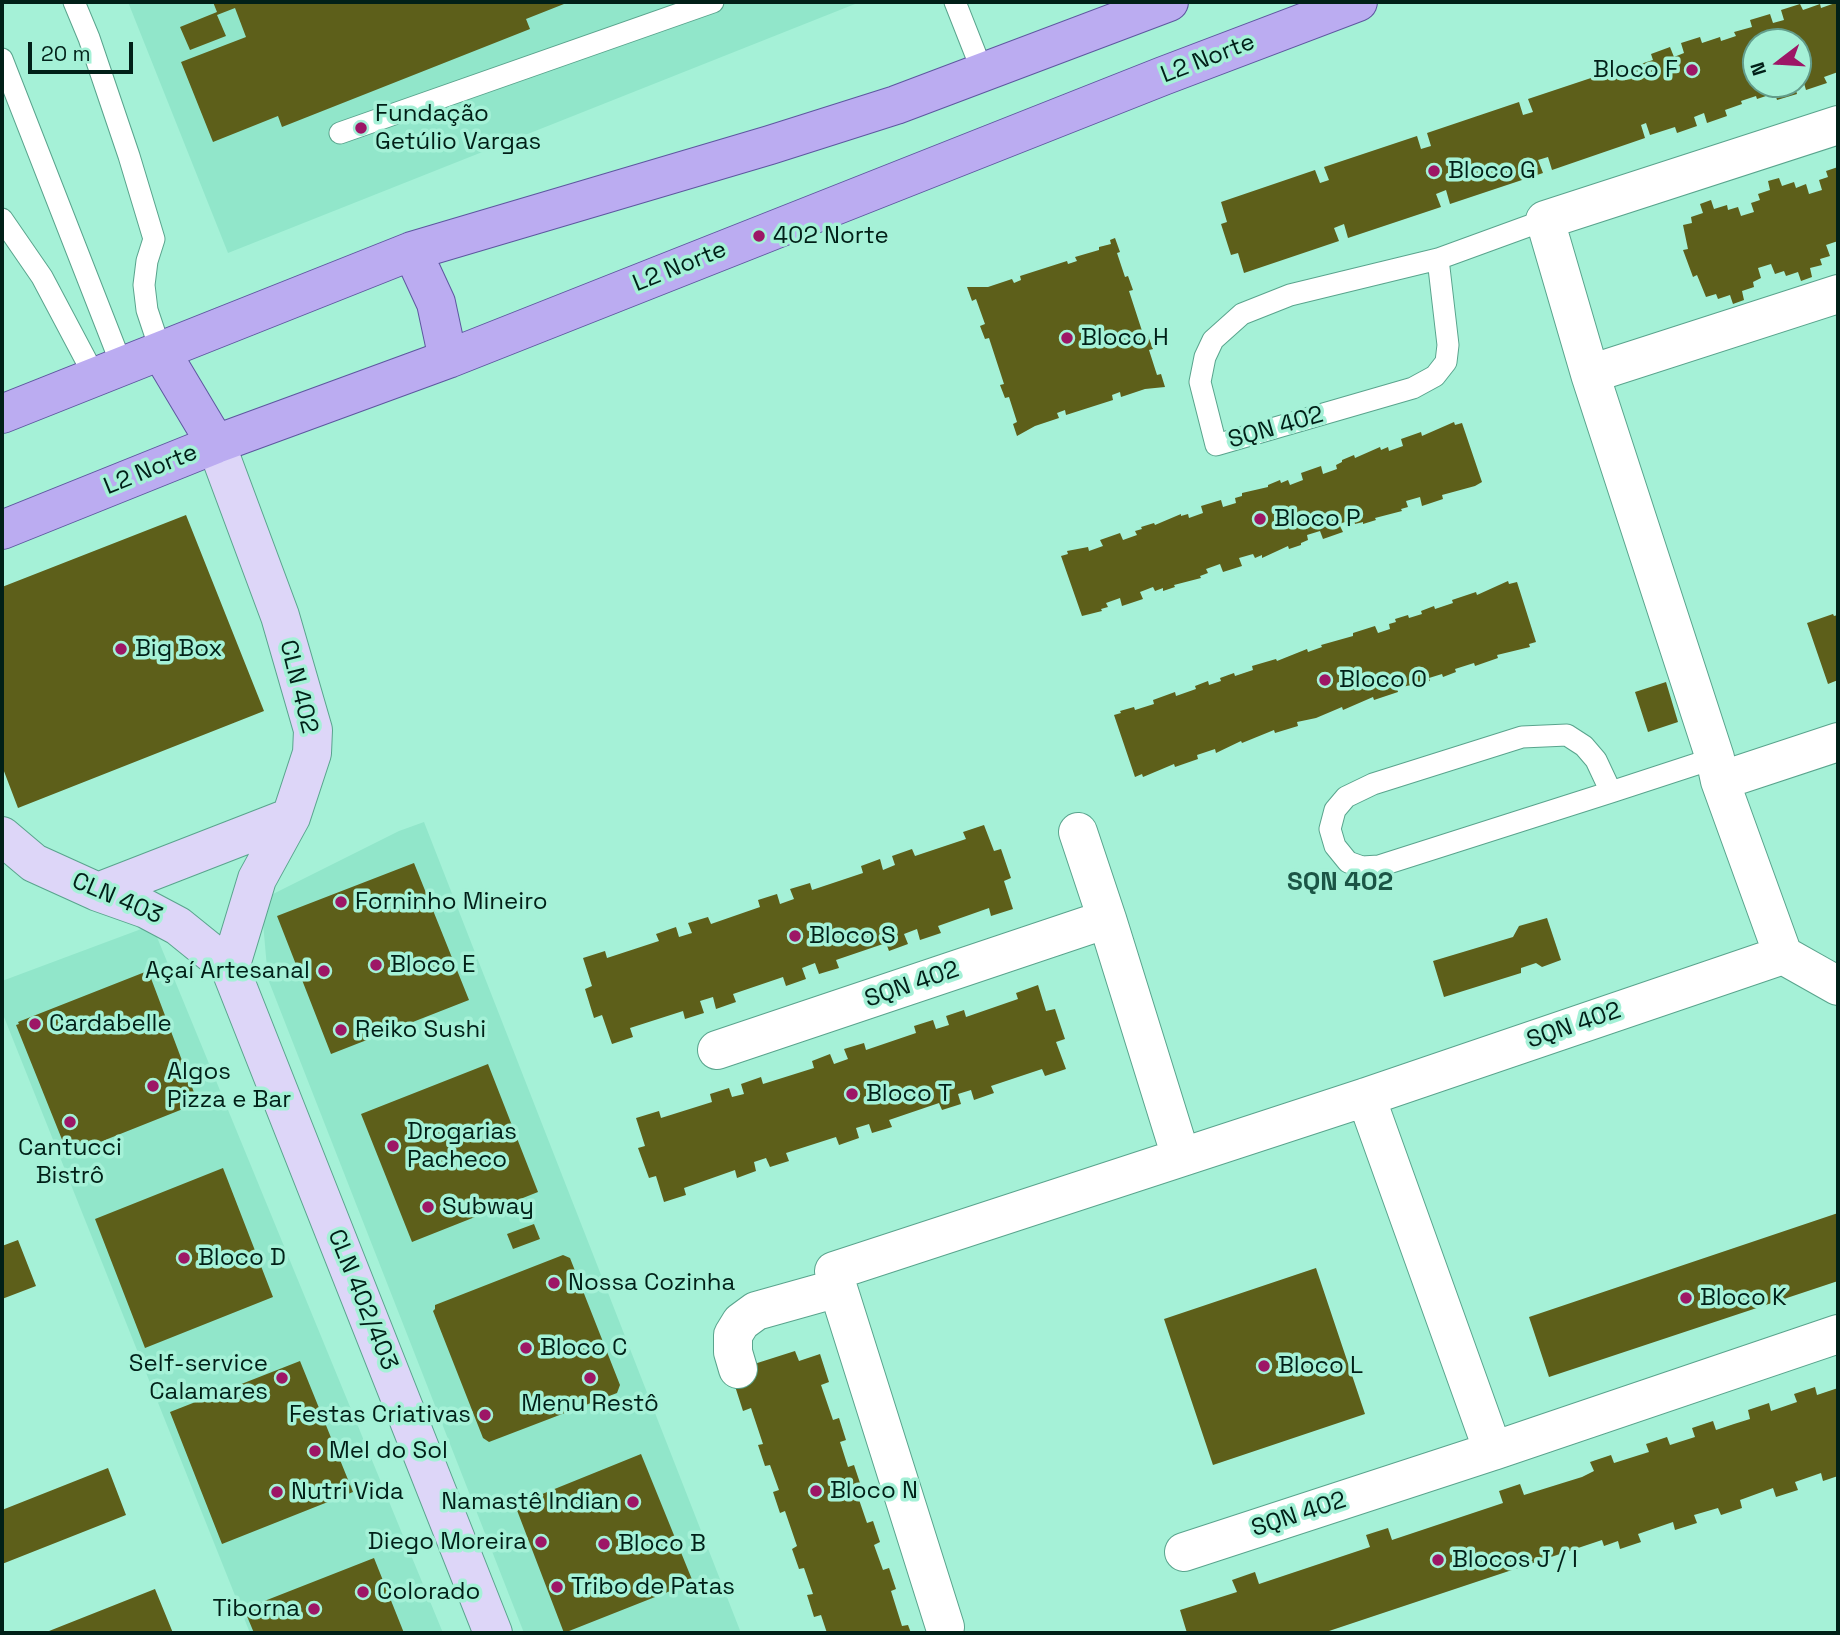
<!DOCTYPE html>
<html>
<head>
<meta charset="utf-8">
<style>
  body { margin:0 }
  #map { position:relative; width:1840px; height:1635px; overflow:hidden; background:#a5f1d7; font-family:"Space Grotesk",sans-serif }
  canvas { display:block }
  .frame { position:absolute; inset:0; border:4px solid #012018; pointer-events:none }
  .north { position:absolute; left:1742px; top:28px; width:70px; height:70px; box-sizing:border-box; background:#a5f1d7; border:2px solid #639d8b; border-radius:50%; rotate:253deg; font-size:19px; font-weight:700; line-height:28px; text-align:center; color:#012018 }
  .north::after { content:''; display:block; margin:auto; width:24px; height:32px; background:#9d1666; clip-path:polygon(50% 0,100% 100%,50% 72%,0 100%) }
  .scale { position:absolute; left:28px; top:42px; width:105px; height:32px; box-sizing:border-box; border:4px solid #012018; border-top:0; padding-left:9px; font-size:21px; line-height:24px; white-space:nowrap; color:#012018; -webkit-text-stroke:5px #a5f1d7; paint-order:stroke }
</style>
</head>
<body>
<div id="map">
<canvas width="1840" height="1635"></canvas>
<div class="frame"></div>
<div class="north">N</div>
<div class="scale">20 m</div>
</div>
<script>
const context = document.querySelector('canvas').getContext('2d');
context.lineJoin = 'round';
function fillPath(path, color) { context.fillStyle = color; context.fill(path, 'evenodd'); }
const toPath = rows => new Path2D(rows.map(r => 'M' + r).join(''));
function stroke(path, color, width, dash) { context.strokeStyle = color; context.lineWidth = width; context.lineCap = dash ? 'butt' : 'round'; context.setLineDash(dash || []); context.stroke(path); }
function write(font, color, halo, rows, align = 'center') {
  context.font = font + ' "Space Grotesk",sans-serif'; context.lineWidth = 7; context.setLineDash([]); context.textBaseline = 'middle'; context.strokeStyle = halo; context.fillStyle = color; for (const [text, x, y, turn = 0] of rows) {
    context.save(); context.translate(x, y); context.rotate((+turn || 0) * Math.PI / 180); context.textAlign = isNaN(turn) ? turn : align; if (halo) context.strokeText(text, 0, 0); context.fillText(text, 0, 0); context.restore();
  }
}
fillPath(toPath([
  [128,2,860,2,228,253],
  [424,822,741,1633,524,1633,268,979,261,900,399,831],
  [152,925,443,1633,250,1633,2,1012,2,981]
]), '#91e6ca');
fillPath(toPath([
  [213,2,569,2,526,19,530,29,282,127,278,116,213,142,181,62,246,37,235,8,217,15,226,36,190,50,180,27,217,12],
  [1838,2,1838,72,1824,77,1827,83,1806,90,1803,80,1798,81,1798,42,1756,42,1756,84,1794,84,1797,94,1777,100,1775,93,1757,99,1756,96,1741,101,1742,104,1725,110,1727,116,1707,123,1704,113,1694,117,1697,126,1677,133,1675,127,1650,135,1646,123,1641,125,1645,138,1552,170,1548,157,1538,160,1543,173,1450,204,1446,190,1436,194,1441,207,1348,238,1344,224,1334,228,1339,241,1244,273,1238,253,1231,255,1221,224,1227,222,1221,202,1315,170,1320,183,1329,180,1324,167,1417,136,1421,149,1431,146,1427,133,1519,102,1523,115,1533,112,1528,99,1621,68,1625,80,1631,79,1628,68,1653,60,1651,54,1670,47,1674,57,1684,53,1681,43,1700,37,1702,43,1720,37,1721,41,1736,36,1734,32,1752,27,1750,20,1770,14,1773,23,1784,20,1781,10,1800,4,1803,10,1820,4,1821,8],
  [1838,167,1838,241,1826,245,1830,256,1820,259,1822,265,1810,268,1812,277,1801,281,1798,272,1786,276,1784,271,1775,274,1771,264,1758,268,1761,278,1753,282,1754,287,1742,291,1744,300,1733,304,1730,295,1718,299,1716,294,1706,297,1697,275,1693,277,1683,250,1688,249,1683,225,1692,223,1691,217,1703,213,1700,204,1711,200,1714,209,1727,205,1728,210,1738,207,1741,216,1754,212,1751,203,1760,200,1758,194,1770,190,1768,181,1779,178,1782,186,1794,182,1796,188,1806,184,1809,194,1822,190,1819,180,1828,177,1826,171],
  [1115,238,1120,252,1117,253,1125,277,1128,276,1133,290,1129,291,1144,337,1148,336,1153,349,1149,350,1157,375,1161,374,1165,387,1145,389,1121,397,1120,392,1112,395,1113,400,1066,415,1065,410,1057,413,1059,418,1035,426,1017,436,1013,424,1017,422,1009,397,1005,398,1000,385,1004,384,989,338,985,339,980,326,985,324,976,299,972,301,967,287,988,287,1012,279,1014,283,1021,280,1020,276,1067,261,1068,264,1077,261,1075,257,1099,250,1099,247,1111,244,1110,240],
  [1454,422,1455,425,1462,423,1482,482,1475,486,1442,495,1443,499,1422,506,1420,497,1406,501,1408,507,1401,509,1402,511,1375,518,1376,520,1363,524,1363,522,1355,524,1354,519,1339,524,1343,532,1323,539,1320,531,1307,535,1308,540,1301,543,1301,545,1289,549,1288,546,1262,558,1262,555,1255,558,1253,554,1239,558,1242,566,1223,572,1220,564,1206,569,1208,573,1200,576,1201,578,1174,585,1175,587,1163,591,1163,588,1155,591,1153,587,1140,592,1143,599,1122,606,1120,598,1106,603,1108,607,1101,609,1102,611,1082,616,1061,556,1068,554,1067,551,1088,547,1089,551,1103,546,1100,540,1120,533,1123,540,1137,535,1135,531,1142,529,1141,527,1154,523,1155,525,1181,514,1181,516,1188,514,1189,518,1203,513,1201,506,1221,500,1223,507,1236,503,1235,498,1242,496,1242,493,1268,487,1268,485,1280,480,1281,483,1288,480,1290,485,1303,480,1301,473,1321,466,1323,474,1337,469,1336,465,1342,462,1342,460,1354,455,1355,458,1380,447,1381,450,1388,447,1389,451,1403,446,1401,439,1421,432,1422,436],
  [186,515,264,711,18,808,2,766,2,587],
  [1508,581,1509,584,1517,582,1536,642,1529,644,1530,647,1497,655,1498,658,1475,666,1474,663,1455,669,1456,672,1443,677,1442,674,1429,678,1430,681,1397,688,1398,692,1374,700,1373,697,1343,710,1342,707,1316,718,1297,722,1298,726,1275,733,1274,730,1242,743,1241,741,1216,753,1215,749,1197,755,1198,759,1175,767,1174,764,1143,777,1142,774,1135,777,1114,715,1121,713,1120,711,1134,707,1135,710,1154,704,1153,700,1175,692,1176,696,1196,689,1195,686,1208,681,1209,685,1221,681,1220,678,1234,673,1235,676,1253,670,1252,666,1276,659,1277,661,1307,649,1308,652,1322,647,1321,645,1353,636,1353,633,1375,626,1378,633,1390,629,1389,624,1396,622,1395,619,1408,615,1409,618,1422,614,1421,611,1434,606,1435,609,1453,603,1452,600,1476,592,1477,595],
  [1833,614,1834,616,1838,615,1838,680,1828,684,1807,623],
  [1666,682,1678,722,1648,732,1635,692],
  [984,825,994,851,1001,849,1011,878,1004,881,1013,909,991,916,989,908,938,926,941,933,920,940,917,929,904,934,908,944,889,951,886,943,836,960,839,968,819,974,815,963,802,968,806,979,786,986,783,977,733,994,736,1002,716,1009,713,997,700,1001,704,1013,685,1019,683,1011,630,1028,633,1037,612,1044,602,1015,594,1018,585,989,592,986,583,958,605,951,607,958,659,941,656,934,676,927,679,937,692,933,688,923,708,917,711,924,760,907,758,900,777,894,780,904,794,899,790,889,810,883,812,890,863,873,861,866,880,859,883,870,895,865,892,856,912,849,915,856,966,839,963,832],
  [414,863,469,1000,331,1054,277,916],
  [1547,918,1561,960,1542,967,1536,963,1521,968,1521,973,1444,997,1433,961,1513,937,1519,926],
  [145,972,145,974,149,973,198,1103,70,1154,67,1152,16,1025,19,1024,18,1022],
  [1038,985,1046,1011,1055,1009,1065,1039,1056,1042,1066,1069,1045,1076,1042,1069,991,1086,994,1093,974,1100,971,1090,958,1094,961,1104,942,1110,939,1103,889,1120,892,1127,872,1133,869,1124,856,1128,859,1138,839,1145,836,1137,786,1153,789,1161,770,1167,766,1158,754,1162,756,1171,737,1178,735,1170,684,1188,686,1195,664,1202,656,1176,649,1178,638,1148,645,1146,636,1118,659,1111,661,1118,712,1102,710,1094,729,1088,732,1097,744,1094,741,1084,761,1077,763,1084,814,1068,812,1061,830,1054,834,1064,848,1059,844,1049,864,1043,866,1050,916,1033,914,1026,933,1020,936,1029,949,1025,946,1016,964,1010,966,1017,1018,999,1016,993],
  [488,1064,538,1192,412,1242,361,1114],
  [223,1168,273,1297,145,1348,95,1219],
  [1838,1213,1838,1281,1549,1377,1529,1317],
  [534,1224,540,1239,513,1249,507,1234],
  [18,1240,36,1286,2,1299,2,1246],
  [563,1255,570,1258,620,1385,617,1393,489,1442,483,1438,433,1311,435,1309,435,1305],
  [1316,1268,1365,1414,1213,1465,1164,1319],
  [795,1351,799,1361,820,1354,829,1382,821,1385,833,1420,839,1418,846,1440,840,1442,848,1467,854,1465,861,1486,855,1488,867,1523,873,1521,880,1542,874,1545,883,1570,889,1568,896,1589,891,1591,902,1626,908,1625,911,1633,827,1633,821,1615,814,1617,807,1595,813,1594,804,1568,799,1569,792,1549,797,1546,785,1511,780,1513,773,1492,779,1490,770,1465,765,1466,758,1445,763,1444,751,1408,743,1411,734,1383,751,1365],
  [300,1361,353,1492,222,1544,170,1412],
  [1815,1387,1817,1395,1838,1388,1838,1476,1823,1481,1821,1473,1795,1482,1798,1490,1776,1497,1773,1488,1740,1500,1742,1508,1721,1515,1718,1508,1694,1515,1697,1523,1675,1530,1673,1522,1638,1534,1641,1542,1620,1549,1618,1541,1604,1546,1602,1540,1323,1633,1187,1633,1180,1610,1237,1592,1232,1580,1255,1572,1259,1584,1370,1547,1366,1535,1388,1528,1392,1540,1503,1503,1499,1491,1520,1484,1524,1495,1582,1477,1594,1471,1590,1462,1611,1455,1614,1463,1649,1452,1646,1444,1667,1437,1670,1445,1695,1437,1692,1428,1713,1421,1716,1430,1734,1424,1750,1419,1748,1410,1769,1403,1771,1411,1797,1402,1794,1394],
  [641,1454,693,1582,564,1633,515,1505],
  [108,1468,126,1515,2,1564,2,1510],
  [374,1558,404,1633,254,1633,244,1609],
  [155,1589,173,1633,44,1633]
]), '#5d5f1a');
const lane = toPath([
  [74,2,89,38,129,156,154,239,147,261,144,285,147,310,161,352],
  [955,2,983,73],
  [2,59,122,366],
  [340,133,713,2],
  [2,219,42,277,95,377],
  [1438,259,1448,345,1446,362,1435,376,1413,388,1216,445,1200,382,1205,357,1213,340,1242,314,1290,295,1438,259,1545,220],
  [1611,792,1596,760,1584,746,1567,735,1522,737,1373,784,1346,797,1335,810,1330,829,1335,846,1348,862,1362,867,1379,866,1611,792,1715,758]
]);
const street = toPath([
  [1838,125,1545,220,1590,374,1715,758,1720,781,1783,955,1838,986],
  [1590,374,1838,294],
  [1720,781,1838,742],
  [1078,832,1107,919],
  [717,1050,1107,919,1181,1157],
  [738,1369,733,1352,733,1335,741,1322,756,1311,838,1288],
  [1493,1451,1838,1334],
  [1184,1552,1493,1451,1366,1097],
  [945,1627,838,1288,834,1271,1366,1097,1783,955]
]);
const secondary = toPath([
  [216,444,280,616,313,730,312,753,291,817,257,879,230,968],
  [2,836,34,863,98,892,146,909,178,926,230,968,493,1633],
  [98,892,291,817]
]);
const primary = toPath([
  [412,251,436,303,448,359],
  [161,352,216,444],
  [2,414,412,251,770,145,896,105,1169,2],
  [2,530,216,444,448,359,1163,76,1358,2]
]);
stroke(lane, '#59a48d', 23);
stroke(street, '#59a48d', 40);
stroke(secondary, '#59a48d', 40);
stroke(primary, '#5d579f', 40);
stroke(lane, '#fff', 21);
stroke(street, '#fff', 38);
stroke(secondary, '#ddd6f8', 38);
stroke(primary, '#bbacf1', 38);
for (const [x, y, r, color] of [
  [1692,70,7,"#9d1666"],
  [361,128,7,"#9d1666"],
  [1434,171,7,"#9d1666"],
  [759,236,7,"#9d1666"],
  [1067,338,7,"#9d1666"],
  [1260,519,7,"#9d1666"],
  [121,649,7,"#9d1666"],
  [1325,680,7,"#9d1666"],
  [341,902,7,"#9d1666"],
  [795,936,7,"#9d1666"],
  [376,965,7,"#9d1666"],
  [324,971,7,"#9d1666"],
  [35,1024,7,"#9d1666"],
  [341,1030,7,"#9d1666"],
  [153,1086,7,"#9d1666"],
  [852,1094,7,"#9d1666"],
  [70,1122,7,"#9d1666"],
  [393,1146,7,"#9d1666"],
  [428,1207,7,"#9d1666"],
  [184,1258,7,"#9d1666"],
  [554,1283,7,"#9d1666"],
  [1686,1298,7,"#9d1666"],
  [526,1348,7,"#9d1666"],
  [1264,1366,7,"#9d1666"],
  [282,1378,7,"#9d1666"],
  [590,1378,7,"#9d1666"],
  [485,1415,7,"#9d1666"],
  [315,1451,7,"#9d1666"],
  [816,1491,7,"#9d1666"],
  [277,1492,7,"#9d1666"],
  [633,1502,7,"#9d1666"],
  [541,1542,7,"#9d1666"],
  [604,1544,7,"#9d1666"],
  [1438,1560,7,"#9d1666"],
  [557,1587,7,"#9d1666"],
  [363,1592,7,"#9d1666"],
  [314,1609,7,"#9d1666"]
]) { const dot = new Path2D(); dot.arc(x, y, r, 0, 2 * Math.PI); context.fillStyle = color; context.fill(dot); stroke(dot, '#a5f1d7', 2.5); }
write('24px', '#012018', '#a5f1d7', [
  ["L2 Norte",1208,59,-21],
  ["L2 Norte",680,267,-22],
  ["SQN 402",1276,428,-16],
  ["L2 Norte",151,470,-22],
  ["CLN 402",298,687,76],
  ["CLN 403",117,899,23],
  ["SQN 402",912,985,-19],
  ["SQN 402",1574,1026,-19],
  ["CLN 402/403",362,1300,68],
  ["SQN 402",1299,1515,-18]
]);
write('24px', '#012018', '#a5f1d7', [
  ["Bloco F",1678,70,"right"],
  ["Fundação",375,114],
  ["Getúlio Vargas",375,142],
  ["Bloco G",1448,171],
  ["402 Norte",773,236],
  ["Bloco H",1081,338],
  ["Bloco P",1274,519],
  ["Big Box",135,649],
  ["Bloco O",1339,680],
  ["Forninho Mineiro",355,902],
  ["Bloco S",809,936],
  ["Bloco E",390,965],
  ["Açaí Artesanal",310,971,"right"],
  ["Cardabelle",49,1024],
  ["Reiko Sushi",355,1030],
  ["Algos",167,1072],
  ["Pizza e Bar",167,1100],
  ["Bloco T",866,1094],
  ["Drogarias",407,1132],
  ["Pacheco",407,1160],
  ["Cantucci",70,1148,"center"],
  ["Bistrô",70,1176,"center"],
  ["Subway",442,1207],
  ["Bloco D",198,1258],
  ["Nossa Cozinha",568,1283],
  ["Bloco K",1700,1298],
  ["Bloco C",540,1348],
  ["Self-service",268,1364,"right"],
  ["Calamares",268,1392,"right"],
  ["Bloco L",1278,1366],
  ["Menu Restô",590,1404,"center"],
  ["Festas Criativas",471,1415,"right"],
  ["Mel do Sol",329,1451],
  ["Bloco N",830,1491],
  ["Nutri Vida",291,1492],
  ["Namastê Indian",619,1502,"right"],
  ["Diego Moreira",527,1542,"right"],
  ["Bloco B",618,1544],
  ["Blocos J / I",1452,1560],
  ["Tribo de Patas",571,1587],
  ["Colorado",377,1592],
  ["Tiborna",300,1609,"right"]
], 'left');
write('bold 26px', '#1b5545', '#a5f1d7', [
  ["SQN 402",1340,883]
]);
</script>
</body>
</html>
